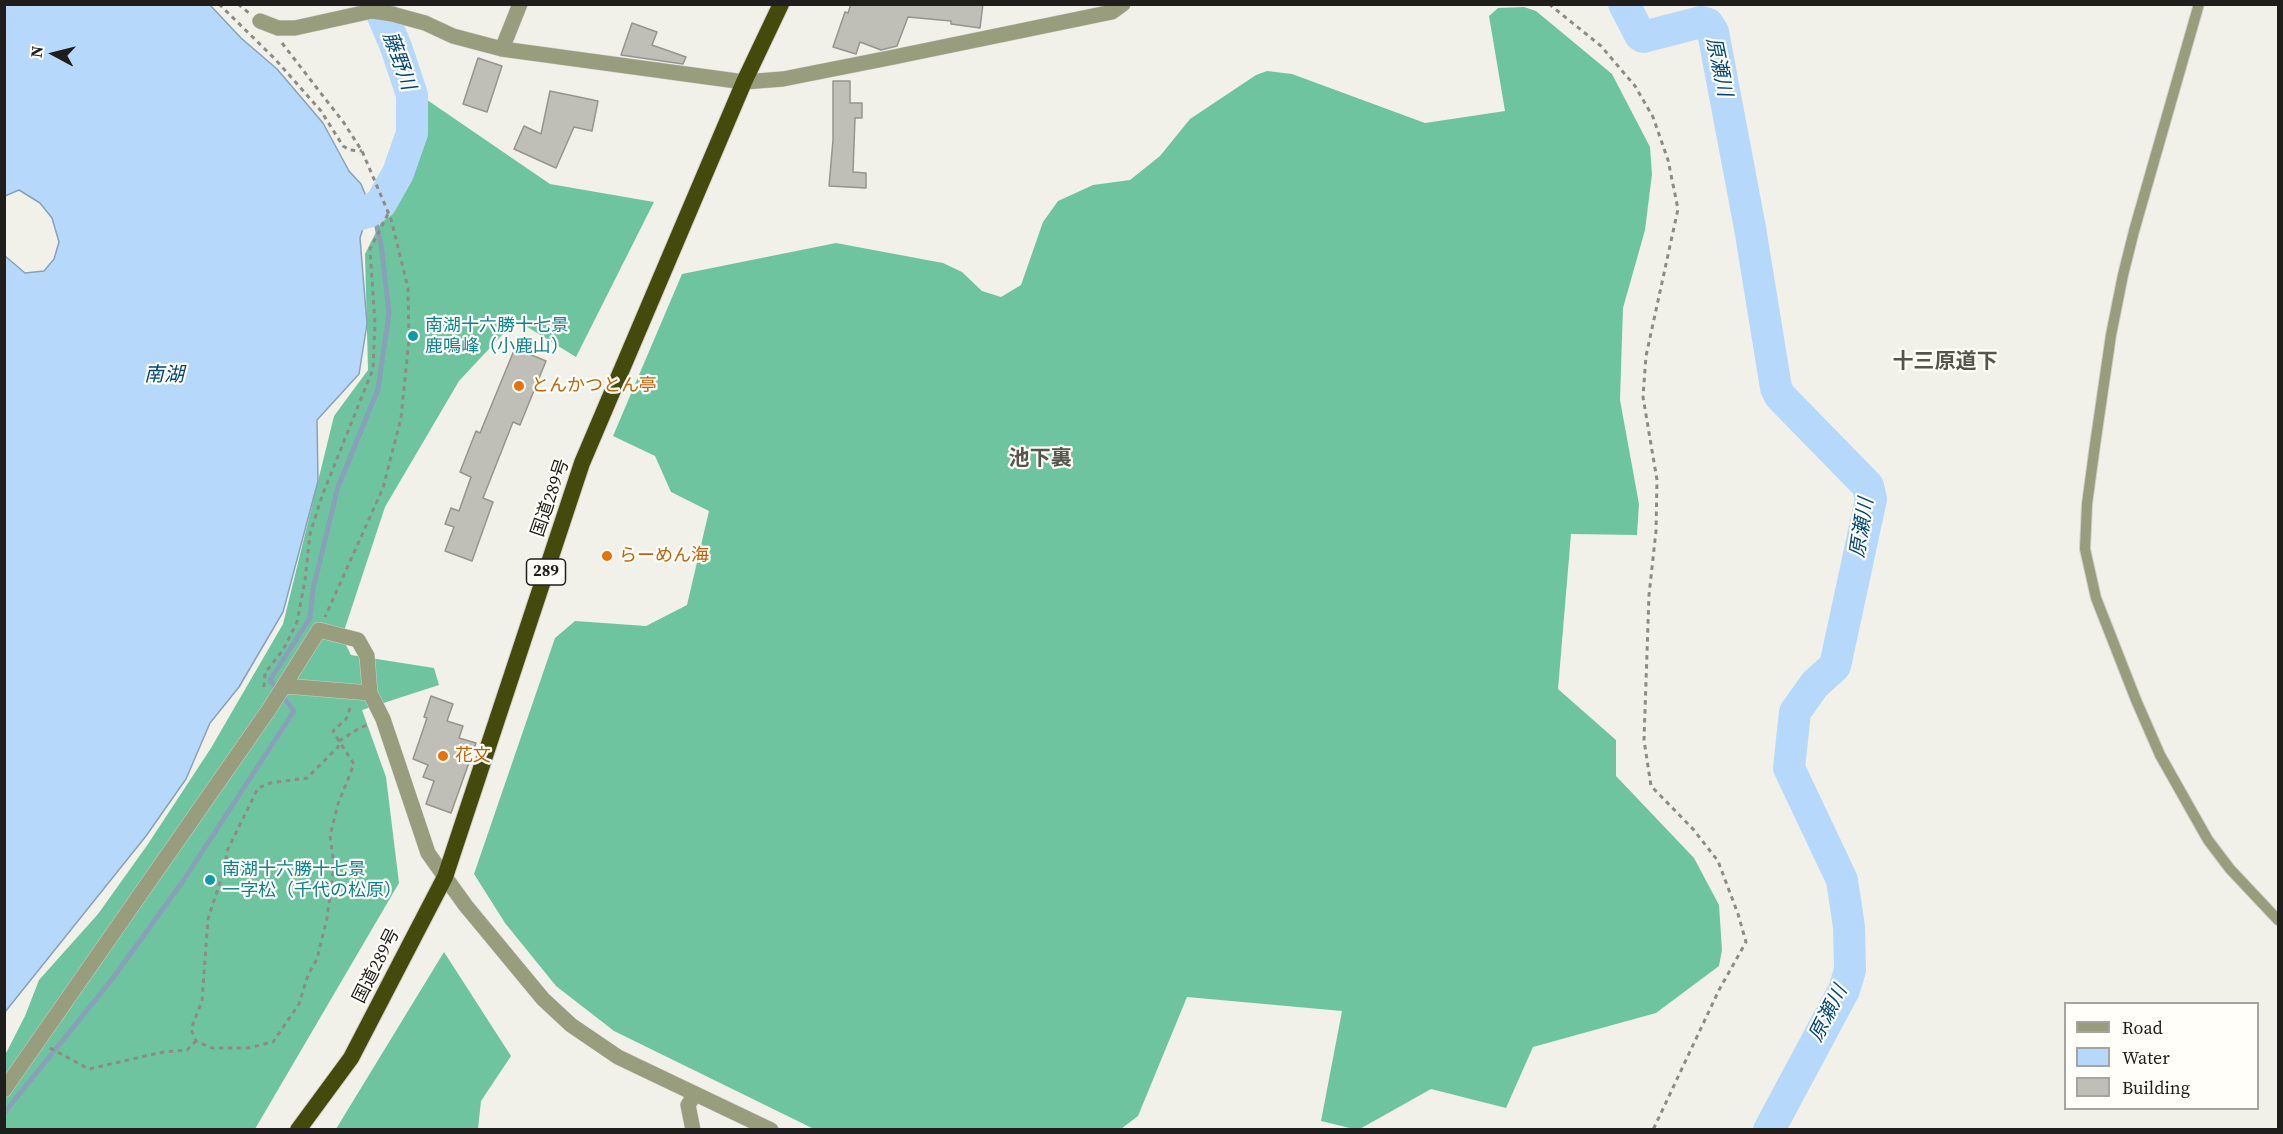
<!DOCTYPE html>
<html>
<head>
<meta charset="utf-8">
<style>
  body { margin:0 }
  #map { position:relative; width:2283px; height:1134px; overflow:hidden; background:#f2f1e9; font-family:"Source Serif 4",serif }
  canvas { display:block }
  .frame { position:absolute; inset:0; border:6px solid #1f1e1c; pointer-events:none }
  .legend { position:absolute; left:2064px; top:1002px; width:195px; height:108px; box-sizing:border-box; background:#fffef8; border:2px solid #a5a4a0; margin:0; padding:8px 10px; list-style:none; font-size:18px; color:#1f1e1c }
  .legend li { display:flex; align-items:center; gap:12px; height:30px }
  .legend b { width:30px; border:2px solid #a5a4a0 }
  .north { position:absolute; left:24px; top:24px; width:60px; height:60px; -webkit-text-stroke:4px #fffef8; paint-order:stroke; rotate:277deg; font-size:16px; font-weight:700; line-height:24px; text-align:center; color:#1f1e1c }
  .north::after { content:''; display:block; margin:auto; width:21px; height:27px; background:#1f1e1c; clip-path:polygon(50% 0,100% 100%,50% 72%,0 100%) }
</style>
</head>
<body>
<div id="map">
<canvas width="2283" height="1134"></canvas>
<div class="frame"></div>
<ul class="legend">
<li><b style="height:8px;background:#979d7d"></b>Road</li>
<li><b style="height:16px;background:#b6d9fb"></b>Water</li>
<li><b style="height:16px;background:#c0bfb7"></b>Building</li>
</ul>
<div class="north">N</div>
</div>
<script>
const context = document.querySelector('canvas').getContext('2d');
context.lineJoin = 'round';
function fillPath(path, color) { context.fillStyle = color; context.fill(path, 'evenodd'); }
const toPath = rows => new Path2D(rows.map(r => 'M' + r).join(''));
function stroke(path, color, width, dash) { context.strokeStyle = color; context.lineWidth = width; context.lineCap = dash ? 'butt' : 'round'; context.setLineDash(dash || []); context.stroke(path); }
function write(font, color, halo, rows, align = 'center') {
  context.font = font + ' "Source Serif 4","Noto Sans JP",serif'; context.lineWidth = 4.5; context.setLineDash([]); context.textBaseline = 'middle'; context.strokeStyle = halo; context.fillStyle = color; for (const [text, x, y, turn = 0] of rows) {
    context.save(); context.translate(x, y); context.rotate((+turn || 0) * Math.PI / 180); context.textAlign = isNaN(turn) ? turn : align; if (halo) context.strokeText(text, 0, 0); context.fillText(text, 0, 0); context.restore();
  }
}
fillPath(toPath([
  [1524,7,1536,11,1612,74,1650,147,1652,174,1645,230,1623,308,1620,400,1639,504,1637,535,1571,534,1558,689,1616,740,1616,776,1694,858,1719,905,1722,950,1719,966,1656,1013,1533,1047,1506,1108,1431,1089,1358,1130,1321,1121,1342,1011,1187,997,1138,1116,1121,1129,816,1130,614,1031,556,986,505,923,474,874,555,638,575,621,646,626,687,605,709,511,671,492,655,456,613,436,682,274,836,243,943,263,962,272,982,291,1001,297,1021,285,1043,222,1058,201,1093,185,1130,180,1160,156,1190,119,1256,75,1267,71,1292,74,1425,123,1505,111,1489,16,1498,8],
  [414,91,550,184,654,202,576,357,516,320,459,381,385,507,342,637,351,655,434,668,439,685,362,710,386,777,399,883,255,1129,5,1129,4,1057,25,1016,39,980,98,914,148,844,211,748,283,624,334,416,368,370,365,254,403,178],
  [444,952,511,1056,481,1101,478,1129,336,1129]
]), '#6fc4a0');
const water = toPath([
  [5,4,210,5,241,38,277,69,323,123,349,171,361,184,370,206,360,238,367,324,359,374,317,420,318,481,283,612,239,687,210,723,186,779,146,836,5,1012,5,256,25,273,44,271,54,259,59,242,52,218,40,203,19,190,5,196,5,4]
]);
fillPath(water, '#b6d9fb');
stroke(water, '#89a1b8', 1.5);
stroke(toPath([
  [4,1113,113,978,183,881,294,711,270,680,310,618,313,589,338,487,378,389,389,313,381,244,374,215,381,203]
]), '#89a1b8', 5);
stroke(toPath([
  [1624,4,1640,35,1643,37,1701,22,1708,24,1713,32,1750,228,1776,388,1780,396,1868,486,1871,499,1835,666,1815,684,1795,712,1789,768,1842,880,1849,927,1850,970,1844,990,1769,1130],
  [327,223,368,212,381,203,398,173,412,133,412,95,396,47,378,4]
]), '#b6d9fb', 32);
const building = toPath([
  [851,4,983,4,980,28,951,24,951,21,908,17,897,46,881,50,860,42,856,54,833,47,845,12,848,13,851,4],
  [632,23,657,32,652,45,686,57,683,64,621,55,632,23],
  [478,58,502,66,487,112,463,104,478,58],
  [833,81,850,81,850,103,862,103,862,118,855,118,853,172,866,173,866,188,829,186,833,140,833,81],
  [550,91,598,101,592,131,574,127,556,168,514,149,524,126,541,134,550,91],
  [515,348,546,361,520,425,513,422,483,498,493,502,472,561,445,551,454,527,445,524,451,508,459,511,471,477,460,472,476,431,480,433,515,348],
  [431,696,453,704,447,721,463,726,459,738,476,743,451,813,426,804,434,781,423,777,428,765,413,759,427,718,424,717,431,696]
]);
fillPath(building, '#c0bfb7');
stroke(building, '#95948d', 1.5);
const service = toPath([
  [2199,4,2134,231,2123,275,2111,335,2095,445,2087,504,2085,549,2096,598,2136,700,2160,755,2208,840,2230,869,2278,920]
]);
const minor = toPath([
  [260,21,278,28,295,28,372,11,392,14,425,23,453,36,502,49,744,82,783,79,894,57,1112,12,1123,4],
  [502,49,520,4],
  [285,686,370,693],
  [4,1090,270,708,319,630,358,640,367,656,370,693,383,719,428,853,445,877],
  [693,1130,688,1105,695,1094]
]);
const tertiary = toPath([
  [445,877,466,906,543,999,571,1025,618,1057,771,1130]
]);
const trunk = toPath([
  [298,1130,351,1058,445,877,582,463,744,82,781,4]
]);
stroke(service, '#d0cfc8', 12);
stroke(minor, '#d0cfc8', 16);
stroke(tertiary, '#d0cfc8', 16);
stroke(trunk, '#d0cfc8', 18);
stroke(toPath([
  [219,4,275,59,321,111,343,146,350,150,362,151],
  [238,4,249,13],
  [1549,4,1601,46,1635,86,1653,117,1668,160,1678,209,1646,356,1643,397,1657,480,1656,531,1649,595,1644,740,1651,786,1693,829,1718,861,1738,914,1746,942,1719,990,1653,1130],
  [282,43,344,123,362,151,391,219,408,288,409,339,401,418,383,488,325,617],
  [264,687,265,673,283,650,297,622,305,580,310,534,322,496,373,369,375,323,370,249,388,214],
  [350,708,346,719,333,731,339,741,338,747,307,778,270,783,258,788,227,851,225,867,208,919,202,1001,191,1029,196,1041,212,1048,248,1048,273,1042,299,1004,308,975,317,959,327,918,334,865,330,836,338,804,354,764,339,741,358,729,369,724],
  [50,1048,89,1069,163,1052,187,1050,196,1041]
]), '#8c8b86', 3, [4.5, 4.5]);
stroke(service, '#979d7d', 10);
stroke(minor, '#979d7d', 15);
stroke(tertiary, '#979d7d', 15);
stroke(trunk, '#444a0c', 16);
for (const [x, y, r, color] of [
  [413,336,6,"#0f9aa8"],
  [519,386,6,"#e8710a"],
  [607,556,6,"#e8710a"],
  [443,756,6,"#e8710a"],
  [210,880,6,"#0f9aa8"]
]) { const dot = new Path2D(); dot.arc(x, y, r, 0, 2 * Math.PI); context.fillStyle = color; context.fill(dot); stroke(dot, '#fffef8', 2); }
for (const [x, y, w] of [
  [546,572,39]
]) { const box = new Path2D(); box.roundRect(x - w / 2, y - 13, w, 26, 4.5); context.fillStyle = '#fffef8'; context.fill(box); stroke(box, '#1f1e1c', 1.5); }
write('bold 16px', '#1f1e1c', null, [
  ["289",546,572]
]);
write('18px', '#0d838f', '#fffef8', [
  ["南湖十六勝十七景",425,326],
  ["鹿鳴峰（小鹿山）",425,347],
  ["南湖十六勝十七景",222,870],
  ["一字松（千代の松原）",222,891]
], 'left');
write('18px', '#c56008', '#fffef8', [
  ["とんかつとん亭",531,386],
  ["らーめん海",619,556],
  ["花文",455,756]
], 'left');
write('18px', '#1f1e1c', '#fffef8', [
  ["国道289号",551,498,-71],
  ["国道289号",377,966,-63]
]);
write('italic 20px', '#024779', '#fffef8', [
  ["藤野川",398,61,70],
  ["原瀬川",1718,67,78],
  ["南湖",164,376],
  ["原瀬川",1863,528,-81],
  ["原瀬川",1829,1014,-63]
]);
write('bold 21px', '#55544d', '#fffef8', [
  ["十三原道下",1945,363],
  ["池下裏",1040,460]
]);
</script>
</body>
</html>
